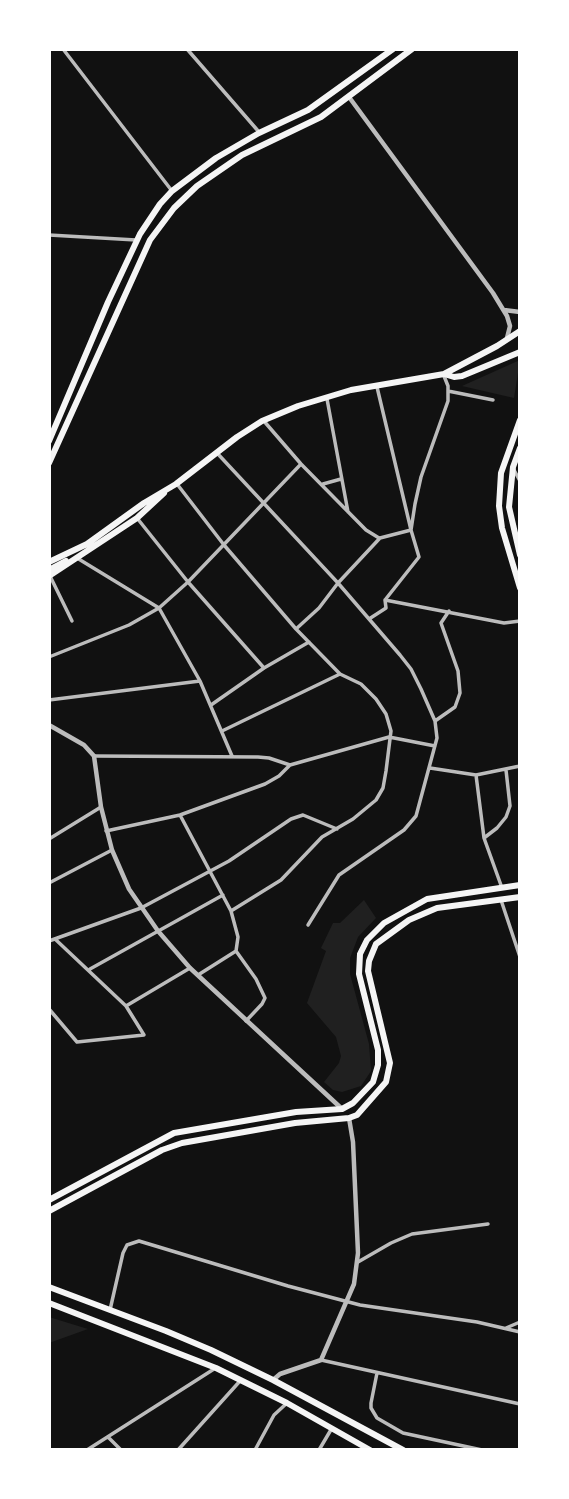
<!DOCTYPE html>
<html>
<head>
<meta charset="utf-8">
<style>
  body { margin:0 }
  #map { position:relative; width:569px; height:1499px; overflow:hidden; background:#111; font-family:"Varela Round",sans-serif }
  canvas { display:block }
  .frame { position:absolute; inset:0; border:51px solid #fff; pointer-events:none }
</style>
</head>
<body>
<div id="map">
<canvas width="569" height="1499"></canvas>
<div class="frame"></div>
</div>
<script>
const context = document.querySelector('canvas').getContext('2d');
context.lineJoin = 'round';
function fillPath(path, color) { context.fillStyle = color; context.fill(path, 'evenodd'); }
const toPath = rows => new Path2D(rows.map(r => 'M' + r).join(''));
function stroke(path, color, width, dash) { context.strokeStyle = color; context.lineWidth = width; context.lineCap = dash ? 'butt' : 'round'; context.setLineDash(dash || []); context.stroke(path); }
fillPath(toPath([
  [520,360,514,398,462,386],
  [364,900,376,918,358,937,355,945,350,958,350,974,369,1044,371,1071,361,1086,342,1092,333,1090,324,1082,339,1063,341,1056,336,1037,307,1003,326,951,321,948,333,923,340,923],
  [49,1317,88,1329,49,1343]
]), '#202020');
stroke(toPath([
  [63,49,172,191],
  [187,49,259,132],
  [49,235,136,240],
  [448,391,493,400],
  [327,399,348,512],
  [263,420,301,464,366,530,379,538],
  [217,453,338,583,400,655,411,669,421,689,435,721,437,738,416,816,404,830,339,875,308,925],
  [514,470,520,481],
  [177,484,224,545,296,629,340,674,361,684,376,699,386,714,391,731,386,771,383,788,376,800,353,819,322,837,281,880,231,911],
  [323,484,341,479],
  [137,518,188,582,264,668],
  [77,558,159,608,200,681,232,756],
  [50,576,72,621],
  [385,600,504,623,520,621],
  [369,619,386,608,385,600,419,557,411,530,415,504,421,477,448,401,448,386,444,376],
  [296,629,319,608,338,583,380,538,411,530,377,387],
  [49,657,129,625,159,608,188,582,301,464],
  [49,700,200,681],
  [211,705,264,668,309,642],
  [435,721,455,707,460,693,458,671,441,623,449,611],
  [222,731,340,674],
  [94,756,258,757,269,758,290,765,389,737,435,746],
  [430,768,476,775,520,766],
  [476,775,484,838,502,888],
  [180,815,231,911,238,937,236,951,198,975],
  [106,831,180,815,265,784,279,776,290,765],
  [484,838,497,828,506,817,510,806,506,770],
  [49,839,101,807],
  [49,883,112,850],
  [501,900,520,957],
  [49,941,141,908,229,861,291,819,303,815,337,829],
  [236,951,256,979,265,998,262,1004,246,1021],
  [90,969,223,895],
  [126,1006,190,968],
  [49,1009,77,1042,144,1035,126,1006,55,939],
  [358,1262,391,1243,412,1234,488,1224],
  [110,1310,123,1253,127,1245,139,1241,288,1286,360,1305,477,1322,520,1332],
  [506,1328,520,1322],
  [321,1360,520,1404],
  [377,1373,371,1403,371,1408,377,1418,403,1433,482,1450],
  [108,1437,121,1450],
  [87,1450,214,1369],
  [178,1450,240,1381],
  [255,1450,274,1415,287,1403],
  [319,1450,332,1428]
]), '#bcbcbc', 3.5);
stroke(toPath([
  [349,97,493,293,507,316,510,326,507,338],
  [504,310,520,312],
  [49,725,84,745,94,756,101,807,112,850,129,889,158,931,190,968,341,1108],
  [273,1380,280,1374,321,1360,354,1284,358,1253,353,1142,349,1118]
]), '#bcbcbc', 4.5);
stroke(toPath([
  [444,374,454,377,462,376,520,352],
  [520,420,501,473,499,506,502,528,520,588],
  [49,441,108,302,140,234,160,204,172,191,216,158,259,133,308,110,393,49],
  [520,448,513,467,509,507,520,555],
  [49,463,150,240,174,208,197,186,242,155,321,117,412,49],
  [49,562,87,544,144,503,176,484,237,437,262,421,298,406,351,390,444,374,497,346,520,331],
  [49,570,66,561],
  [49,576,137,518,164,493],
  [49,1200,174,1133,296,1112,342,1109,353,1103,373,1082,378,1065,378,1050,359,974,360,954,367,940,384,923,427,899,520,885],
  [49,1211,162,1150,182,1143,295,1123,349,1118,357,1115,386,1082,390,1063,368,971,369,961,376,944,409,920,437,908,520,897],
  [49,1287,166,1331,211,1350,273,1380,403,1450],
  [49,1303,216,1368,287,1403,370,1450]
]), '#f5f5f5', 6);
</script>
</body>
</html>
